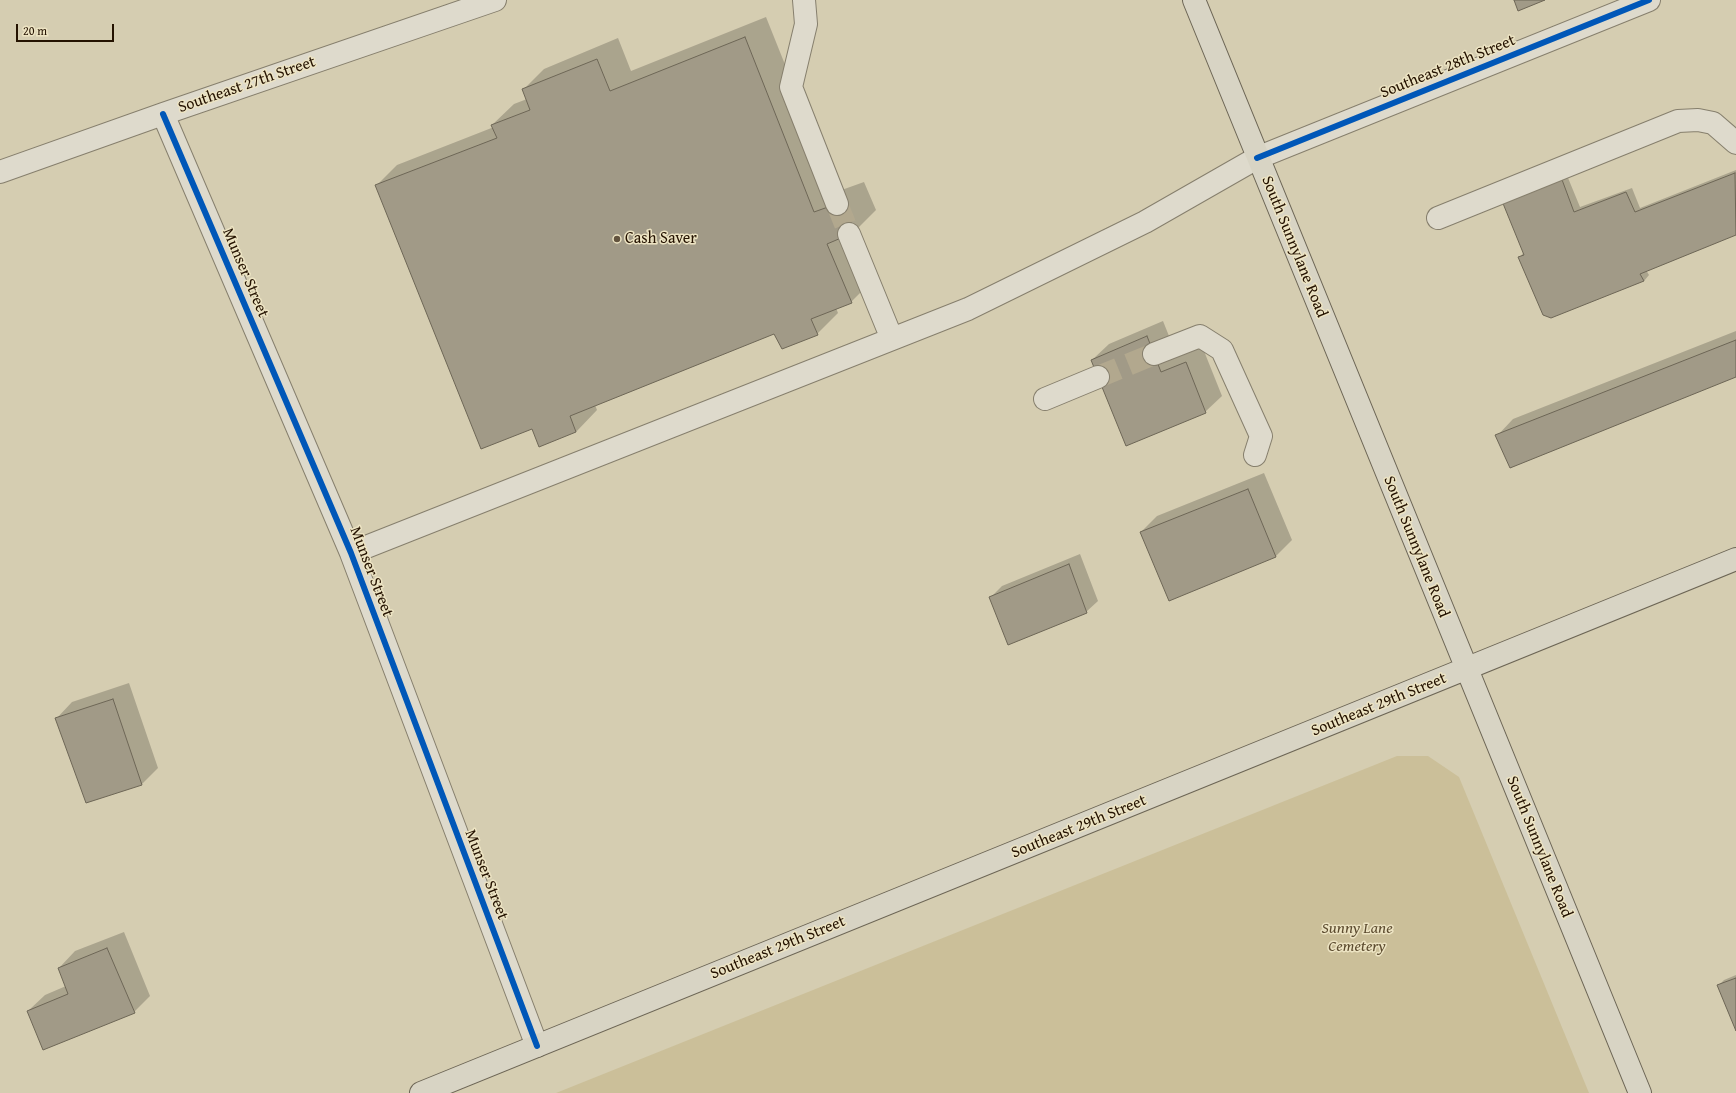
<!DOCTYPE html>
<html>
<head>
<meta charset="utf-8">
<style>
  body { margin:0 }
  #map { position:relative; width:1736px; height:1093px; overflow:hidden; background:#d5cdb1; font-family:"Gentium Book Plus",serif }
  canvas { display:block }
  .scale { position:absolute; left:16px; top:24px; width:98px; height:18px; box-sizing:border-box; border:2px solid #241200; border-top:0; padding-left:5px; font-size:12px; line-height:14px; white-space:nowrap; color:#241200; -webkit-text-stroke:3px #ede4c3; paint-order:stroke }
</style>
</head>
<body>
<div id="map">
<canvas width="1736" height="1093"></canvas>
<div class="scale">20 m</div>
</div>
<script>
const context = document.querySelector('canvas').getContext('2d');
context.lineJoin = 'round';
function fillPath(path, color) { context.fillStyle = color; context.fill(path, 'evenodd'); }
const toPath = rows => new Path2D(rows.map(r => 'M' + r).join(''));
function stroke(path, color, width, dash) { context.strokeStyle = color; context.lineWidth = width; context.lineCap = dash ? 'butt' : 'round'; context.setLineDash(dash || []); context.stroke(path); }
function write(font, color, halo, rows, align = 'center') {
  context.font = font + ' "Gentium Book Plus",serif'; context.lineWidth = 3; context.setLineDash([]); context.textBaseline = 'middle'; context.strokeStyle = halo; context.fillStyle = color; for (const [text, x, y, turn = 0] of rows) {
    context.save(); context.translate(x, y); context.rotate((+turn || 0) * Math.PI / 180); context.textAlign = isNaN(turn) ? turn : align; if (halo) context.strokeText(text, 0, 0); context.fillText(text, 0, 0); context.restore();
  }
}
fillPath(toPath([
  [1397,756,1428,756,1459,777,1589,1093,556,1093]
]), '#cbbf99');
fillPath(toPath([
  [766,17,836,192,864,182,876,210,855,231,872,281,851,302,836,308,838,313,817,334,775,332,595,405,597,410,576,432,376,186,397,165,494,127,492,125,514,104,527,99,523,90,544,69,618,38,631,71],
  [1736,170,1736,234,1646,270,1649,275,1644,281,1519,258,1524,252,1503,201,1566,173,1580,207,1632,188,1640,208],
  [1163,321,1177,356,1202,346,1222,396,1205,412,1092,360,1109,344],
  [1736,331,1736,376,1497,436,1513,419],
  [1264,473,1292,540,1276,556,1170,599,1141,532,1157,516],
  [1080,554,1098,601,1086,612,991,597,1002,586],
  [129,683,158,768,142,784,86,802,56,719,72,702],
  [124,932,150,996,134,1012,28,1011,45,995,66,986,59,968,75,951],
  [1736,975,1736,1028,1718,986,1724,980]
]), '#0003');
const building = toPath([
  [1514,0,1545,0,1518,11,1514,0],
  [745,37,814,212,842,202,855,232,827,244,852,303,811,319,818,335,782,349,774,334,570,416,576,432,539,447,532,429,481,449,375,185,497,138,491,125,530,110,522,89,597,59,610,91,745,37],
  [1735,173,1736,235,1640,274,1644,281,1551,318,1543,315,1518,257,1524,255,1502,201,1561,177,1574,212,1626,192,1635,212,1735,173],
  [1147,336,1161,372,1186,362,1206,413,1126,446,1091,360,1147,336],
  [1736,340,1736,377,1510,468,1495,435,1736,340],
  [1248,489,1276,557,1169,601,1140,532,1248,489],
  [1069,564,1087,613,1008,645,989,597,1069,564],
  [113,699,142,785,86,803,55,718,113,699],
  [107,948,135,1013,43,1050,27,1011,68,994,58,968,107,948],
  [1736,978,1736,1031,1717,985,1736,978]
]);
fillPath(building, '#a19a87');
stroke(building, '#6d6656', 1);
stroke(toPath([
  [837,204,849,234],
  [1098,377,1154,354]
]), '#b2a88e', 22, [22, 11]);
const minor = toPath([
  [804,0,806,24,791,87,837,204],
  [163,114,351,553,537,1046],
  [0,172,163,114,495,0],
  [1438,218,1678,121,1698,120,1713,123,1736,143],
  [849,234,892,339],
  [1154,354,1200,336,1222,350,1261,436,1255,455],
  [1045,399,1098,377],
  [351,553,968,309,1145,222,1257,158,1649,0]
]);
const major = toPath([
  [1194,0,1640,1093],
  [421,1093,1736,559]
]);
stroke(minor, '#867f6d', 24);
stroke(major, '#6d6656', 24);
stroke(minor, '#dedacc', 22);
stroke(major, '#d8d4c4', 22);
stroke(toPath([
  [163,114,351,553,537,1046],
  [1257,158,1649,0]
]), '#0057b8', 6);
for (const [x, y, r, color] of [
  [617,239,4,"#62533e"]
]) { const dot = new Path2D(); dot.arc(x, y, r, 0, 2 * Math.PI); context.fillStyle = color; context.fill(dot); stroke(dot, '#ede4c3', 1.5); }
write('16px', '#241200', '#ede4c3', [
  ["Southeast 28th Street",1448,67,-22],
  ["Southeast 27th Street",247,85,-19],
  ["South Sunnylane Road",1294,247,68],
  ["Munser Street",245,273,67],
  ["South Sunnylane Road",1416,547,68],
  ["Munser Street",371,572,69],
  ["Southeast 29th Street",1379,705,-22],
  ["Southeast 29th Street",1079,827,-22],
  ["South Sunnylane Road",1539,847,68],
  ["Munser Street",486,875,69],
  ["Southeast 29th Street",778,948,-22]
]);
write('16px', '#241200', '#ede4c3', [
  ["Cash Saver",625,239]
], 'left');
write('italic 16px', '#5c4b2f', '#ede4c3', [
  ["Sunny Lane",1357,929],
  ["Cemetery",1357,947]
]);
</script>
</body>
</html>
